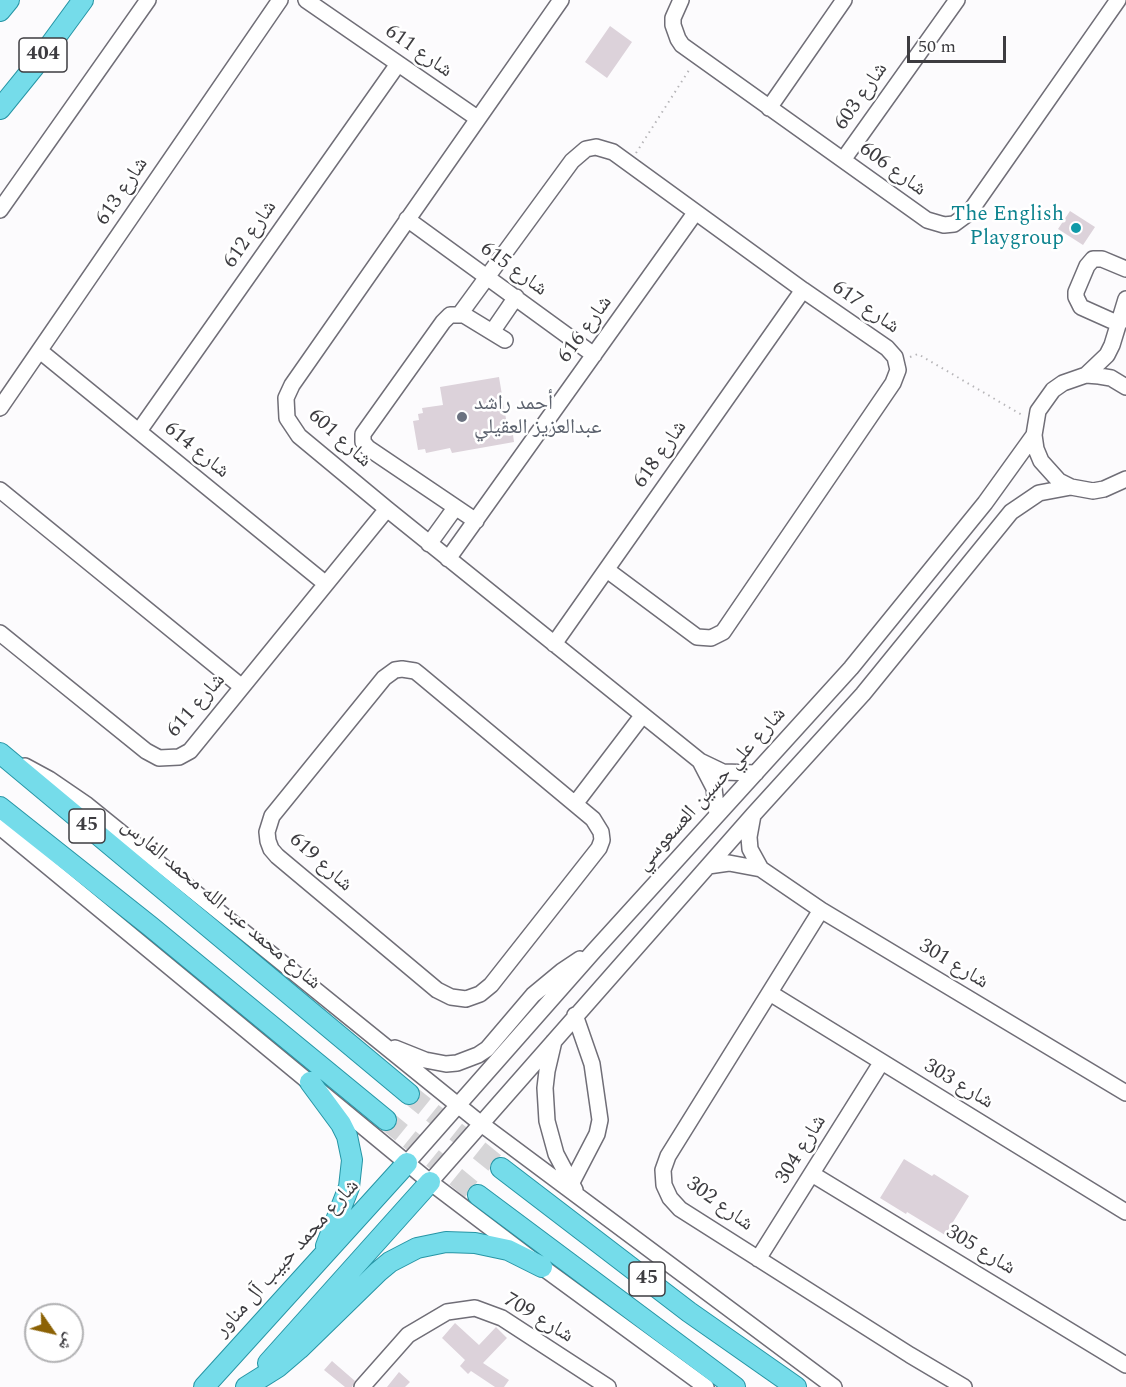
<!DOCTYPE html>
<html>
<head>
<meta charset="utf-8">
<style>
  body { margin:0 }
  #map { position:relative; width:1126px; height:1387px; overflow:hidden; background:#fcfbfd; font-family:Spectral,"Noto Naskh Arabic",serif }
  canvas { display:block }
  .north { position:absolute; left:24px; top:1303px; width:60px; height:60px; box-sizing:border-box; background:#fff; border:2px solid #b1b1b3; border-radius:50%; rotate:124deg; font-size:16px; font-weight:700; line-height:24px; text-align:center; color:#3d3c40 }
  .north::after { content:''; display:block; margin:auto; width:21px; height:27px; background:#8c6205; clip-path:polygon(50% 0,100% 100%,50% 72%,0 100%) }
  .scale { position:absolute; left:907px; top:36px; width:99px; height:27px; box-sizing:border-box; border:3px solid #3d3c40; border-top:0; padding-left:8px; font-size:18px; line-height:21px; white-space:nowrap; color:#3d3c40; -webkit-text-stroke:4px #fff; paint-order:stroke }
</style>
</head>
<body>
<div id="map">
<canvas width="1126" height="1387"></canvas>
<div class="north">ش</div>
<div class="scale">50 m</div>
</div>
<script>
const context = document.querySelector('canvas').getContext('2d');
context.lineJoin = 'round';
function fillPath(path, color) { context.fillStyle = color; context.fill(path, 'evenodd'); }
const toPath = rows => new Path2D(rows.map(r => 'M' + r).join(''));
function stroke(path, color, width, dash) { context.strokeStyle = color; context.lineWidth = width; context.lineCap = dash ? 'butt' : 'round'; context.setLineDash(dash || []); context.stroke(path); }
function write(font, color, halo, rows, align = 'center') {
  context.font = font + ' Spectral,"Noto Naskh Arabic",serif'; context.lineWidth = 5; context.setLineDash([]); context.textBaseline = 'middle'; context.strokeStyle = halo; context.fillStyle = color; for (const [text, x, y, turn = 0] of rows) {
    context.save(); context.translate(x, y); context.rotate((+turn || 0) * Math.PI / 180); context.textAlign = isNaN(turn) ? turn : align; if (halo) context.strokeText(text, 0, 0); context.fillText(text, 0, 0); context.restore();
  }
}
fillPath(toPath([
  [610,26,632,42,607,78,585,62],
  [1070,211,1095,227,1083,245,1058,229],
  [499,377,507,425,512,427,514,442,452,453,450,448,426,453,425,449,418,450,413,421,419,420,418,414,423,413,422,408,443,405,440,387],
  [904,1159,932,1176,934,1174,969,1196,945,1235,907,1212,906,1214,880,1198],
  [455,1323,479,1345,496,1327,507,1338,483,1363,509,1380,504,1387,495,1387,471,1371,468,1374,460,1366,465,1360,442,1338],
  [332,1361,355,1381,352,1387,345,1387,324,1370],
  [399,1372,410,1382,405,1387,387,1387]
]), '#dcd2da');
stroke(toPath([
  [409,1094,501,1168],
  [386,1120,478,1195]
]), '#d6d5d7', 20, [20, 10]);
const minor = toPath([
  [306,0,477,118],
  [561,0,292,385,286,398,287,418,299,436,387,509,700,761,723,772,756,773],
  [681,0,673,18,673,25,678,39,682,45,927,220,944,225,954,224,969,213,1118,0],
  [769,108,844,0],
  [843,160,957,0],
  [0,210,148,0],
  [407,219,594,355],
  [460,314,572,161,586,149,596,147,613,152,803,290,887,348,895,357,898,370,893,383,723,632,711,638,697,637,607,570],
  [1119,324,1081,307,1076,297,1076,292,1087,266,1093,259,1102,259,1126,269],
  [492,332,516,297],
  [40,351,326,584],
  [1086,375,1107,355,1112,345,1126,299],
  [1126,387,1111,378,1099,376,1086,375,1063,383,1053,390,1038,411,1034,435,1036,449,1041,461,1059,481,1071,487,1093,491,1104,489,1126,479],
  [0,408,280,0],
  [139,431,398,64],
  [0,490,242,687],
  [476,521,368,448,363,442,363,434,443,322,450,315,464,315,505,340],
  [429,544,455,508],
  [448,559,695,213],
  [0,633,146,751,159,758,179,757,190,751,387,509],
  [554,644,803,290],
  [402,669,415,671,420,675,593,819,601,832,602,840,599,848,491,985,480,994,466,999,451,997,437,990,277,856,271,849,268,841,267,832,272,816,384,678,395,670,402,669],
  [700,761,714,788,717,815],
  [25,766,49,779,87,805,480,1123,834,1387],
  [575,804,642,716],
  [753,815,749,837,750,849,761,869],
  [0,827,430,1182,542,1267,706,1387],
  [708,866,729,863,761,869,821,910,1126,1093],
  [821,910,668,1156,663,1170,664,1185,670,1198,680,1209,910,1355,964,1387],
  [770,993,1126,1212],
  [554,1041,547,1071,545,1088,547,1121,556,1154,575,1190],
  [395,1048,425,1060,446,1064,457,1063,478,1055,487,1049,533,995,562,971,580,959],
  [407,1163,593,952,851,668,985,503,1034,435],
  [812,1174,1126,1365],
  [430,1182,753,815,863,694,1011,512,1039,493,1071,487],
  [571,1184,597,1134,600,1120,592,1064,575,1015],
  [758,1259,881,1063],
  [362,1387,408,1335,447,1312,475,1308,502,1318,608,1387]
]);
const major = toPath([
  [0,11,9,0],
  [0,109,34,67,83,0],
  [0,753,409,1094],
  [0,807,150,926,386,1120],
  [310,1082,341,1124,347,1136,352,1160,349,1187,326,1246],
  [501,1168,689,1312,796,1387],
  [478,1195,735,1387],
  [268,1363,430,1182],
  [204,1387,407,1163],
  [246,1387,278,1367,299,1349,378,1272,390,1262,417,1248,446,1242,475,1243,508,1250,542,1267]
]);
stroke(minor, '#706e77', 18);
stroke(major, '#2695a5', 22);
stroke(toPath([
  [636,153,691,67],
  [910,357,918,354,1022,415]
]), '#b7b6b9', 2, [1.5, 4.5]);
stroke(minor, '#fff', 15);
stroke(major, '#75dcea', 20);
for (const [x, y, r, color] of [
  [1076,228,6,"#0f9aa8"],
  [462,417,6,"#6b7280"]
]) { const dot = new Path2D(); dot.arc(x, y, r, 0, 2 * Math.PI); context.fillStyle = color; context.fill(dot); stroke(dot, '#fff', 2); }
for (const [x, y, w] of [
  [43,55,48],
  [87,826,36],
  [647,1279,36]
]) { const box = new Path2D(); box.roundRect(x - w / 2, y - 17, w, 34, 4.5); context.fillStyle = '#fff'; context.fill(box); stroke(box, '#3d3c40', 1.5); }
write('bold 20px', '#3d3c40', null, [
  ["404",43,55],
  ["45",87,826],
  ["45",647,1279]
]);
write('21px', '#3d3c40', '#fff', [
  ["شارع 611",418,52,35],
  ["شارع 603",862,97,-55],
  ["شارع 606",892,170,36],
  ["شارع 613",123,192,-56],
  ["شارع 612",251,235,-55],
  ["شارع 615",513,270,36],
  ["شارع 617",865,308,35],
  ["شارع 616",586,330,-54],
  ["شارع 601",339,439,42],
  ["شارع 614",196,451,39],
  ["شارع 618",661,455,-55],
  ["شارع 611",197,706,-49],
  ["شارع علي حسين العسعوسي",712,790,-48],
  ["شارع 619",320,863,42],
  ["شارع محمد عبد الله محمد الفارس",220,905,40],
  ["شارع 301",953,965,31],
  ["شارع 303",958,1085,31],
  ["شارع 304",802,1150,-58],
  ["شارع 302",719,1205,36],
  ["شارع 305",980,1251,31],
  ["شارع محمد حبيب آل مناور",288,1259,-48],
  ["شارع 709",538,1319,31]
]);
write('21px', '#0d838f', '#fff', [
  ["The English",1064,216],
  ["Playgroup",1064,240]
], 'right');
write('21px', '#5b616d', '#fff', [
  ["أحمد راشد",474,405],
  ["عبدالعزيز العقيلي",474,429]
], 'left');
</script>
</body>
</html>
